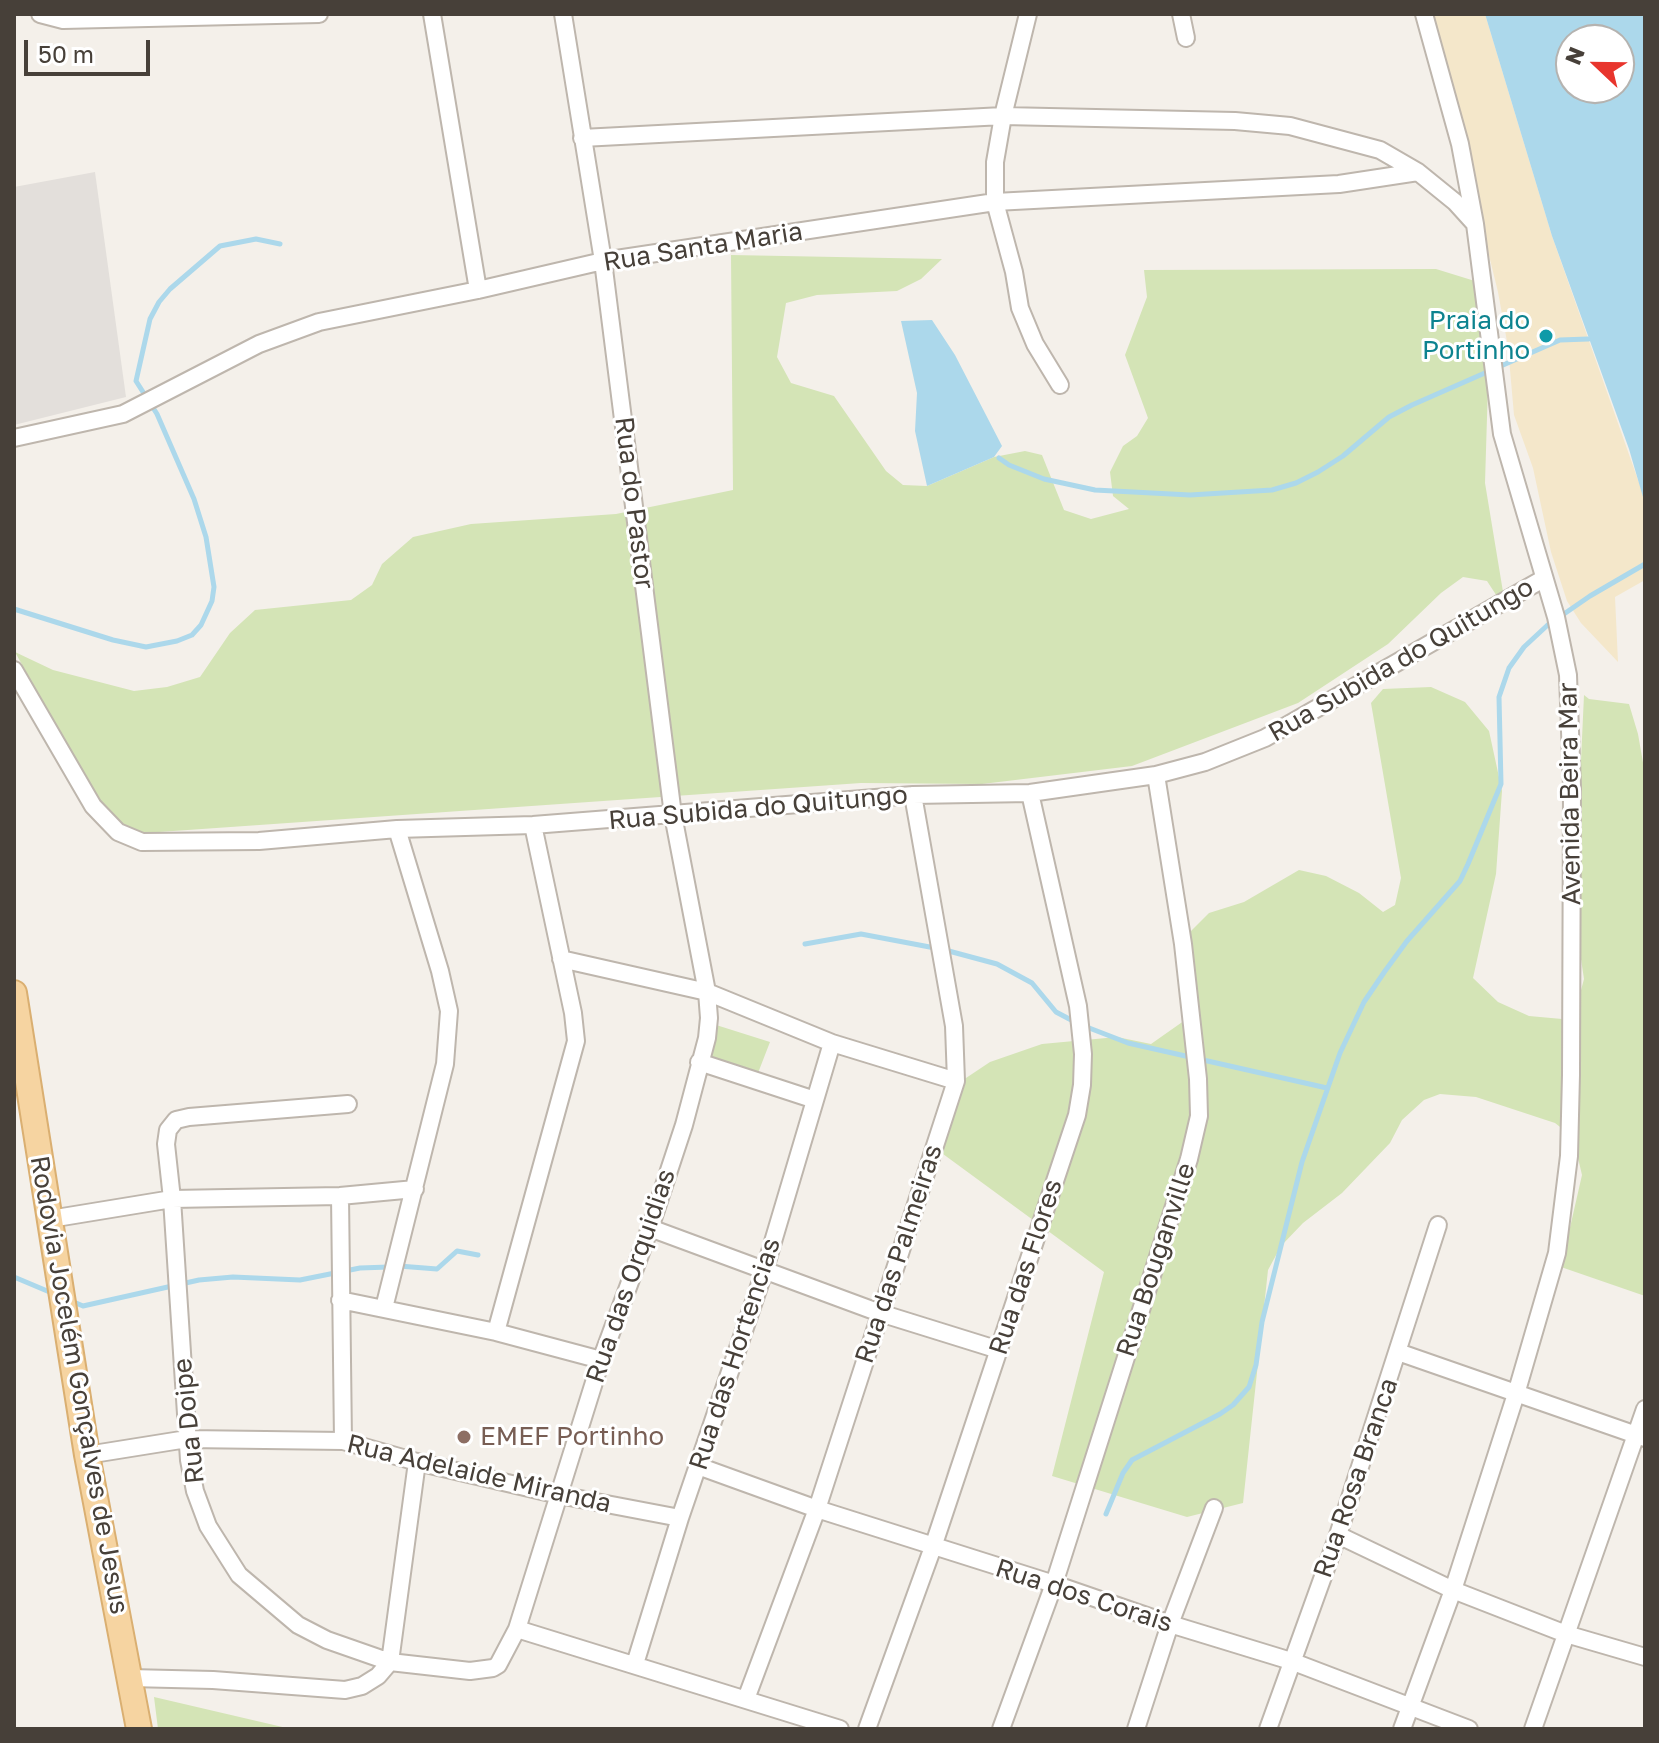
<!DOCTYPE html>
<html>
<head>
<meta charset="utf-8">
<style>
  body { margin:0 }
  #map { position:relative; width:1659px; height:1743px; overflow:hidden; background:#f4f0ea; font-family:"Golos Text",sans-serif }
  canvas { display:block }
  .frame { position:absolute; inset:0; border:16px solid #474039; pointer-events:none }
  .north { position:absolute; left:1555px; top:24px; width:80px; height:80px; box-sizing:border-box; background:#fff; border:2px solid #b5b3b0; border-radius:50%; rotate:292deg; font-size:22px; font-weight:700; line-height:32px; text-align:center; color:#474039 }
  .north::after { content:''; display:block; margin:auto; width:28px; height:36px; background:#e8352d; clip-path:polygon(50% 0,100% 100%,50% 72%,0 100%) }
  .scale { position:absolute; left:24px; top:40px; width:126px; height:36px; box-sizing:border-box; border:4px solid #474039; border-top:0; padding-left:10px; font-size:24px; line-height:28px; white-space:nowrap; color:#474039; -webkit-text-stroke:6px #fff; paint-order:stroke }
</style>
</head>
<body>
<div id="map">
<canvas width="1659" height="1743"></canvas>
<div class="frame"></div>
<div class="north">N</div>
<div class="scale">50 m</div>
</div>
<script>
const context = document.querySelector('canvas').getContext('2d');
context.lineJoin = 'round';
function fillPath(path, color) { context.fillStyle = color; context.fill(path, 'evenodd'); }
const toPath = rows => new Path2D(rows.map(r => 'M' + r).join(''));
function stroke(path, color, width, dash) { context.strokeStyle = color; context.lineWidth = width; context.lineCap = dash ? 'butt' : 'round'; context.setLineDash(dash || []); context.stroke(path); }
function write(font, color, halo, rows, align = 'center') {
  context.font = font + ' "Golos Text",sans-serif'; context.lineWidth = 6; context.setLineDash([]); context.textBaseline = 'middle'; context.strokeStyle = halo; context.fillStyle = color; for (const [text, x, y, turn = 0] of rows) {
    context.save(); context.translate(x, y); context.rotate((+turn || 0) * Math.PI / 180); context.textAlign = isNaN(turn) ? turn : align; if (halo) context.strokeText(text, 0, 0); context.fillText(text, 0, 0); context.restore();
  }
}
fillPath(toPath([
  [95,172,126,397,14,425,14,187]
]), '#e3dfdb');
fillPath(toPath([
  [731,255,942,259,921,279,897,291,817,295,786,303,777,357,791,383,834,396,886,471,903,485,927,486,994,457,1025,451,1042,455,1064,510,1091,519,1129,509,1113,496,1110,472,1123,446,1137,436,1148,418,1125,355,1147,297,1144,270,1436,269,1491,286,1485,483,1506,610,1487,581,1463,577,1441,593,1388,644,1298,703,1132,766,982,784,861,783,116,835,15,652,53,670,134,691,167,687,200,677,230,633,255,610,351,600,372,585,382,564,413,537,471,524,616,514,733,490],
  [1431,687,1465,702,1489,731,1502,791,1496,874,1473,978,1498,1002,1529,1016,1573,1020,1584,979,1574,913,1584,695,1589,699,1629,704,1638,734,1645,774,1645,1296,1561,1267,1582,1175,1573,1137,1555,1123,1476,1097,1440,1094,1424,1100,1402,1120,1390,1143,1342,1193,1303,1223,1281,1246,1268,1270,1243,1503,1187,1517,1052,1476,1104,1272,943,1154,933,1149,963,1080,990,1062,1042,1044,1117,1037,1151,1044,1188,1018,1197,981,1177,945,1209,913,1244,902,1299,870,1326,876,1359,893,1383,912,1395,905,1401,878,1371,703,1383,689],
  [713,1024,770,1042,758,1073,703,1057],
  [154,1697,291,1729,158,1729]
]), '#d4e4b6');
fillPath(toPath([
  [1423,14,1485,14,1552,236,1644,497,1645,580,1615,597,1618,662,1581,623,1567,601,1551,552,1533,468,1514,415,1508,347,1498,292,1447,84]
]), '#f4e7ca');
fillPath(toPath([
  [1485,14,1645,14,1645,504,1629,449,1552,236],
  [1571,40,1619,40,1619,88,1571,88],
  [932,320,955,355,1002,446,994,457,927,486,915,431,917,393,901,321]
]), '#acd8eb');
stroke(toPath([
  [999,458,1009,465,1044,479,1095,490,1190,495,1272,490,1296,483,1318,472,1343,456,1389,417,1412,405,1560,340,1588,339],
  [14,609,113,640,146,647,177,641,192,635,201,625,212,601,214,587,206,537,194,499,157,414,136,381,150,319,159,302,170,289,220,246,256,239,280,244],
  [1561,616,1590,596,1645,564],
  [805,944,861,934,935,948],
  [945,950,997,964,1032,983,1056,1012,1075,1022],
  [1084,1026,1128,1043,1327,1088],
  [399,1266,437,1269,457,1251,478,1255],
  [14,1277,52,1293],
  [69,1300,83,1306,199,1280,233,1277,300,1280,360,1268,389,1267],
  [1106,1514,1123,1473,1132,1460,1220,1414,1233,1405,1249,1387,1256,1365,1262,1322,1302,1162,1340,1053,1364,1002,1385,971,1407,941,1460,881,1468,864,1501,784,1499,697,1509,668,1524,647,1552,621]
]), '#acd8eb', 5);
const street = toPath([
  [40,14,63,20,319,14],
  [432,14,478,290],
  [1028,14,1003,116,995,162,995,202,1014,272,1020,308,1035,344,1060,385],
  [1181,14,1186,38],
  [582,138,1003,116,1235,121,1290,126,1380,150,1418,172,1455,202,1474,223],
  [14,438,123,414,259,344,319,322,478,290,603,261,995,202,1339,184,1418,172],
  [14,670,93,806,118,832,142,842,259,841,397,829,533,825,913,795,1030,793,1156,775,1205,762,1265,738,1543,579],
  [561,959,707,992,832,1043,956,1081],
  [699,1062,815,1100],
  [348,1104,189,1117,176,1120,168,1130,166,1144,172,1199,189,1460,195,1491,208,1526,239,1575,298,1625,327,1640,390,1662,470,1671,493,1668,498,1665,517,1629,601,1360,650,1228,684,1125,707,1038,709,1018,707,992,673,815,603,261,563,14],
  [340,1196,343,1441],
  [50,1219,172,1199,340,1196,415,1189],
  [650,1228,880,1313,999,1350],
  [340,1300,496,1332,601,1360],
  [384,1308,445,1064,449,1011,440,971,397,829],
  [496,1332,576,1041,573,1013,533,825],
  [1398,1352,1645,1438],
  [87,1455,187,1439,343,1441,417,1462,559,1495,680,1518],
  [698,1466,817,1509,1054,1584,1170,1624,1291,1661,1469,1729],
  [1338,1535,1453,1590,1566,1634,1645,1657],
  [517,1629,840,1729],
  [635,1664,680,1518,764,1272,832,1043],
  [130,1678,213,1680,345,1690,362,1686,378,1676,390,1662,417,1462],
  [746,1699,817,1509,956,1081,954,1026,913,795],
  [867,1729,933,1547,1077,1115,1082,1085,1083,1054,1078,1006,1030,793],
  [1001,1729,1054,1584,1189,1159,1199,1116,1198,1079,1183,944,1156,775],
  [1136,1729,1170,1624,1214,1508],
  [1268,1729,1338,1535,1438,1225],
  [1402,1729,1453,1590,1516,1394,1557,1253,1569,1156,1571,1075,1572,787,1568,675,1556,617,1502,434,1475,224,1460,144,1424,14],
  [1533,1729,1645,1409]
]);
const primary = toPath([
  [14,993,87,1455,139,1729]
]);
stroke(street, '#beb6ad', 20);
stroke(primary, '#daaf71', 28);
stroke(street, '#fff', 16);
stroke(primary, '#f6d4a1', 24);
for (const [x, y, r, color] of [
  [1546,336,8,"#0f9aa8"],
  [464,1437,8,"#8d6e63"]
]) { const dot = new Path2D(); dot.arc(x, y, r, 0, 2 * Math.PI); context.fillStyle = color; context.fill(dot); stroke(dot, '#fff', 3); }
write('26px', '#474039', '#fff', [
  ["Rua Santa Maria",703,247,-9],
  ["Rua do Pastor",634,503,83],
  ["Rua Subida do Quitungo",1401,660,-30],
  ["Avenida Beira Mar",1570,794,-91],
  ["Rua Subida do Quitungo",758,808,-5],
  ["Rua das Palmeiras",899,1254,-72],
  ["Rua Bouganville",1156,1260,-72],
  ["Rua das Flores",1026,1267,-72],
  ["Rua das Orquidias",631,1276,-71],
  ["Rua das Hortencias",735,1354,-72],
  ["Rodovia Jocelém Gonçalves de Jesus",79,1385,80],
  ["Rua Doipe",189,1421,-96],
  ["Rua Adelaide Miranda",479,1474,13],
  ["Rua Rosa Branca",1356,1478,-71],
  ["Rua dos Corais",1084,1596,18]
]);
write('26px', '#0d838f', '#fff', [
  ["Praia do",1530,321],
  ["Portinho",1530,351]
], 'right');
write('26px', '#785e54', '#fff', [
  ["EMEF Portinho",480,1437]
], 'left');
</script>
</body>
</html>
